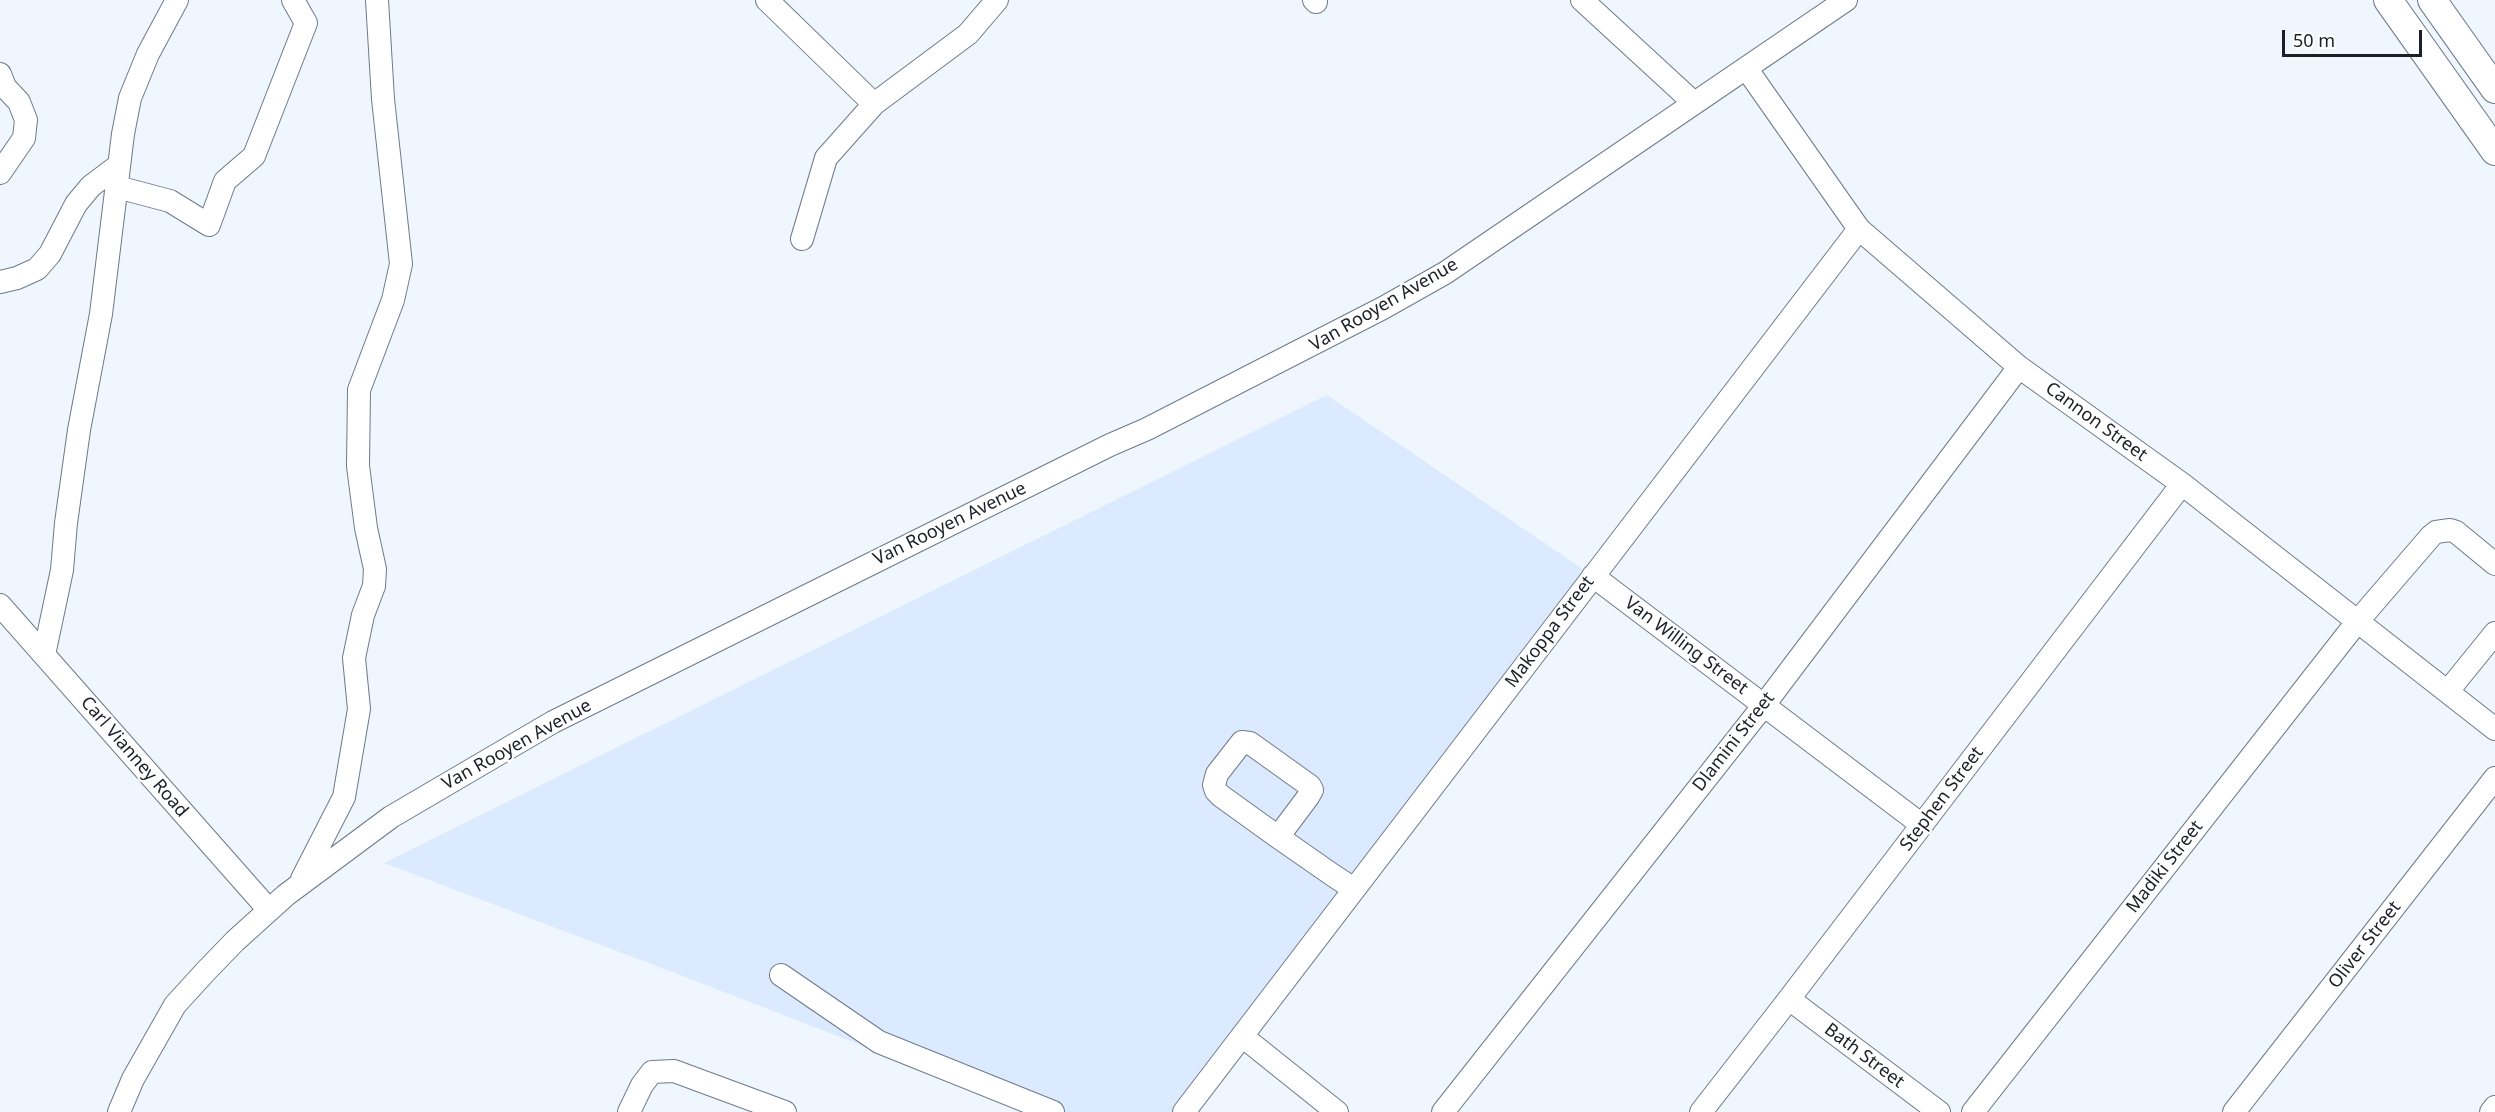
<!DOCTYPE html>
<html>
<head>
<meta charset="utf-8">
<style>
  body { margin:0 }
  #map { position:relative; width:2495px; height:1112px; overflow:hidden; background:#f0f6fd; font-family:"Noto Sans",sans-serif }
  canvas { display:block }
  .scale { position:absolute; left:2282px; top:30px; width:140px; height:27px; box-sizing:border-box; border:3px solid #1b2026; border-top:0; padding-left:8px; font-size:18px; line-height:21px; white-space:nowrap; color:#1b2026; -webkit-text-stroke:4px #fff; paint-order:stroke }
</style>
</head>
<body>
<div id="map">
<canvas width="2495" height="1112"></canvas>
<div class="scale">50 m</div>
</div>
<script>
const context = document.querySelector('canvas').getContext('2d');
context.lineJoin = 'round';
function fillPath(path, color) { context.fillStyle = color; context.fill(path, 'evenodd'); }
const toPath = rows => new Path2D(rows.map(r => 'M' + r).join(''));
function stroke(path, color, width, dash) { context.strokeStyle = color; context.lineWidth = width; context.lineCap = dash ? 'butt' : 'round'; context.setLineDash(dash || []); context.stroke(path); }
function write(font, color, halo, rows, align = 'center') {
  context.font = font + ' "Noto Sans",sans-serif'; context.lineWidth = 4.5; context.setLineDash([]); context.textBaseline = 'middle'; context.strokeStyle = halo; context.fillStyle = color; for (const [text, x, y, turn = 0] of rows) {
    context.save(); context.translate(x, y); context.rotate((+turn || 0) * Math.PI / 180); context.textAlign = isNaN(turn) ? turn : align; if (halo) context.strokeText(text, 0, 0); context.fillText(text, 0, 0); context.restore();
  }
}
fillPath(toPath([
  [1327,395,1593,576,1184,1112,1033,1112,675,973,384,863]
]), '#dbeafe');
const minor = toPath([
  [767,0,874,104],
  [1314,0,1316,2],
  [1582,0,1694,103],
  [1746,68,1859,229,2019,367,2182,484,2495,729],
  [0,74,5,87,19,102,26,120,24,138,0,173],
  [117,187,170,201,209,225,225,181,254,156,306,23,293,0],
  [802,239,826,158,874,104,968,34,997,0],
  [0,282,17,278,37,269,50,254,76,204,91,186,119,165],
  [1593,576,1922,825],
  [0,605,269,910],
  [44,655,62,570,66,523,79,430,101,314,123,134,130,98,148,54,177,0],
  [2448,691,2495,633],
  [1278,837,1308,797,1312,790,1310,786,1250,743,1242,742,1217,774,1214,785,1216,791,1221,796,1278,837,1334,876,1354,889],
  [302,879,344,797,359,709,354,658,363,615,374,586,375,569,366,528,358,466,359,390,393,300,401,264,383,99,377,0],
  [781,975,879,1042,1053,1112],
  [1789,999,1939,1112],
  [1242,1036,1337,1112],
  [119,1112,133,1079,175,1005,206,971,235,941,286,895,391,817,553,722,1110,445,1147,429,1383,308,1445,273,1846,0],
  [629,1112,642,1085,652,1072,674,1071,785,1112],
  [1184,1112,1859,229],
  [1443,1112,1764,705,2019,367],
  [1701,1112,1789,999,2182,484],
  [1973,1112,2357,622,2431,536,2436,532,2450,530,2456,532,2495,564],
  [2234,1112,2495,778],
  [2491,1112,2495,1107]
]);
const major = toPath([
  [2388,0,2495,151],
  [2432,0,2495,89]
]);
stroke(minor, '#6d7a8a', 24);
stroke(major, '#6d7a8a', 30);
stroke(minor, '#fff', 22);
stroke(major, '#fff', 28);
write('18px', '#1b2026', '#fff', [
  ["Van Rooyen Avenue",1384,305,-30],
  ["Cannon Street",2096,422,36],
  ["Van Rooyen Avenue",950,524,-26],
  ["Makoppa Street",1550,632,-53],
  ["Van Willing Street",1686,646,37],
  ["Dlamini Street",1734,742,-52],
  ["Van Rooyen Avenue",517,745,-29],
  ["Carl Vianney Road",134,757,49],
  ["Stephen Street",1942,799,-53],
  ["Madiki Street",2165,867,-52],
  ["Oliver Street",2365,945,-52],
  ["Bath Street",1864,1056,37]
]);
</script>
</body>
</html>
